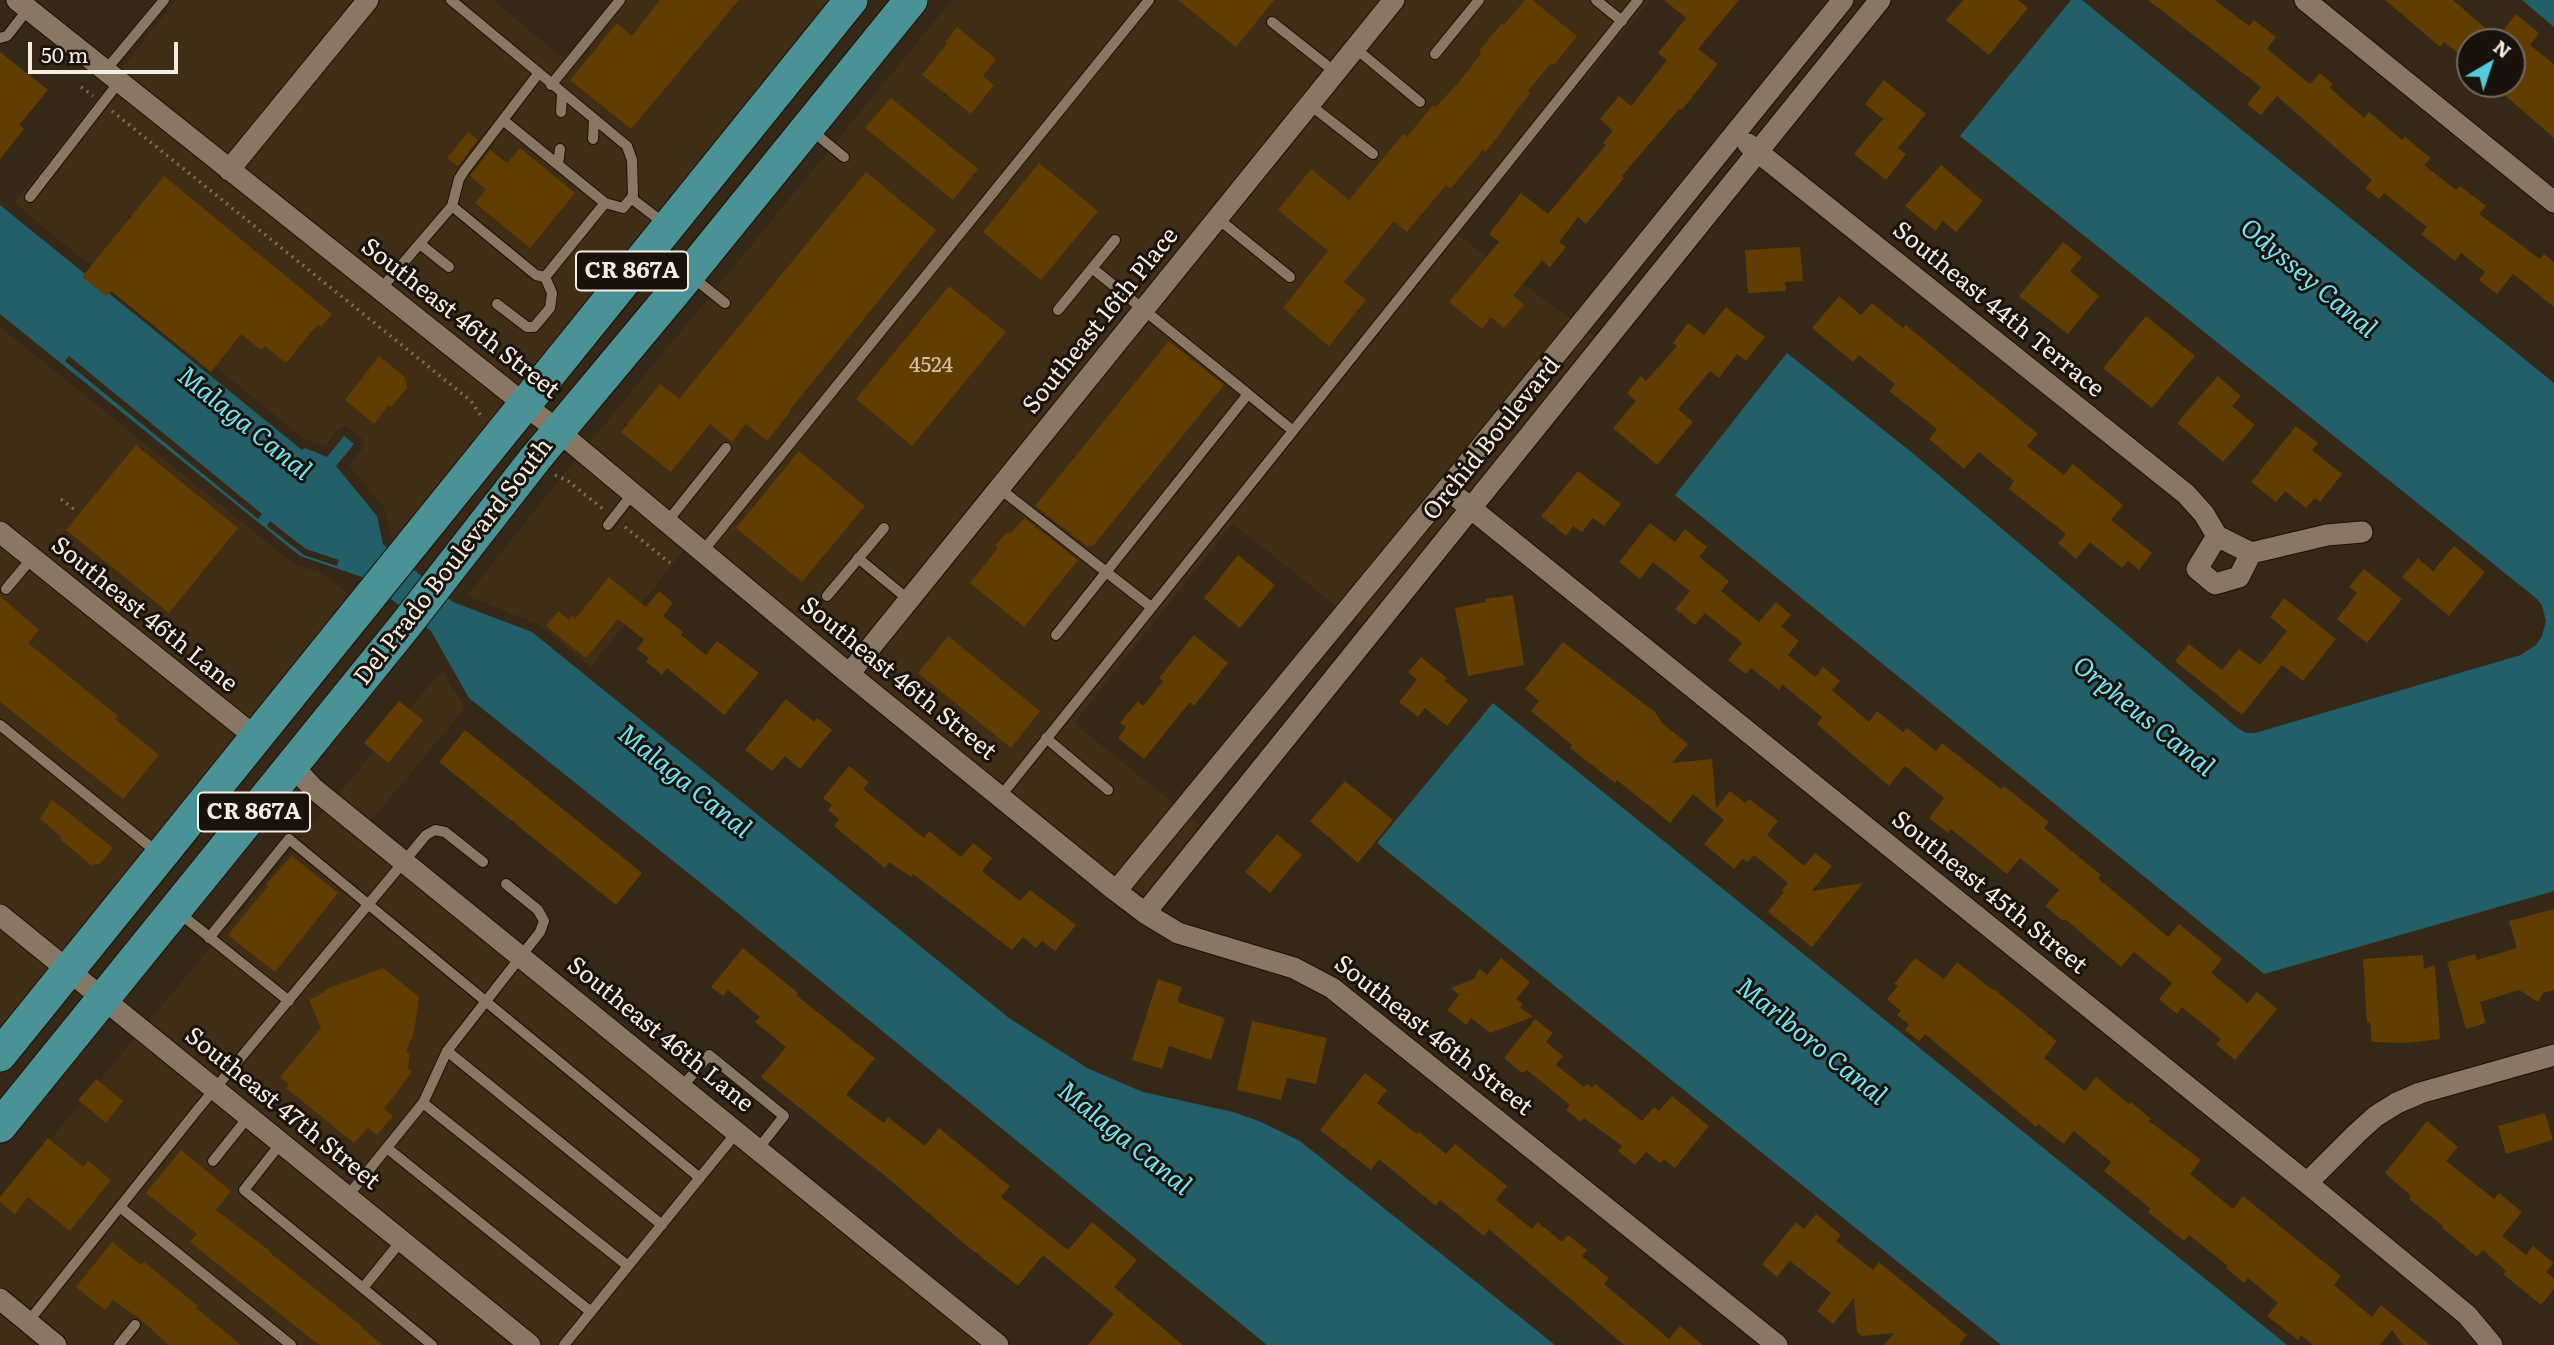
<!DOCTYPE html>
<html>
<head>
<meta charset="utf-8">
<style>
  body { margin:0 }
  #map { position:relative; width:2554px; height:1345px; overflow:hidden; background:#362816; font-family:Literata,serif }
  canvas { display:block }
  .north { position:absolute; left:2456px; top:28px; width:70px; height:70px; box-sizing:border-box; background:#19120a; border:2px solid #726a60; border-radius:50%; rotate:39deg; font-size:19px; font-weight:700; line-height:28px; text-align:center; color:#f7eee2 }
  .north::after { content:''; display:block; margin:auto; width:24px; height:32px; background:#54cadd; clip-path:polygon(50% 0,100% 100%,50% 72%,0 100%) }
  .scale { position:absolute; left:28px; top:42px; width:150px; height:32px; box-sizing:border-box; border:4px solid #f7eee2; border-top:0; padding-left:9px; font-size:21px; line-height:24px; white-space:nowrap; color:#f7eee2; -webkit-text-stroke:5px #19120a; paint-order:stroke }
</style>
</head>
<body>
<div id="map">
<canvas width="2554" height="1345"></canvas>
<div class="north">N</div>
<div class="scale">50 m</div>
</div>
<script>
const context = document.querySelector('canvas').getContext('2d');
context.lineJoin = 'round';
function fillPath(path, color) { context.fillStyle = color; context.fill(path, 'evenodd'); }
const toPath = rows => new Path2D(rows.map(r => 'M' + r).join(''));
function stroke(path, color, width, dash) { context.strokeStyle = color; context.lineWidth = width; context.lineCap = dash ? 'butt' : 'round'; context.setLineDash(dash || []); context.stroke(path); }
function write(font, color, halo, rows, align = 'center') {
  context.font = font + ' Literata,serif'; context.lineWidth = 6; context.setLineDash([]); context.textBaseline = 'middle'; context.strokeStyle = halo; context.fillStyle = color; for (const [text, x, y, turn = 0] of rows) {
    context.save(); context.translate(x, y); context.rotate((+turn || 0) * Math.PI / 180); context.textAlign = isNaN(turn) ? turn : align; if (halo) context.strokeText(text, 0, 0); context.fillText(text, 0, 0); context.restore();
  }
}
fillPath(toPath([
  [176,0,493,0,567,62,615,0,835,0,397,544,391,538,385,509,349,465,363,448,364,442,361,437,345,426,337,430,325,446,304,439,14,203],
  [952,0,1650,0,1458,235,1599,340,1374,636,1233,524,1074,723,1207,830,1155,903,1101,867,690,542,591,667,538,624,467,596,555,485],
  [0,327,294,564,325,575,353,598,0,1027],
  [442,670,465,708,361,833,1000,1345,0,1345,0,1200]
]), '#402d15');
fillPath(toPath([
  [2071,0,2082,0,2554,383,2554,891,2264,974,1675,495,1787,353,1915,455,2236,727,2246,733,2255,733,2521,655,2536,645,2542,636,2546,621,2542,605,2537,599,1960,136],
  [2522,0,2554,0,2554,27],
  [0,205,302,450,305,448,327,457,344,436,354,444,336,466,377,516,383,544,453,602,532,632,1009,1018,1087,1068,1143,1092,1233,1112,1259,1121,1300,1141,1555,1345,1267,1345,712,892,469,698,431,631,365,578,300,556,0,314],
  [1493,703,2287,1345,2001,1345,1377,843]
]), '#235f68');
fillPath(toPath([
  [69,356,262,514,258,519,65,361],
  [270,521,306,549,339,560,337,566,304,555,267,526]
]), '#362816');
fillPath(toPath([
  [660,0,739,0,631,129,570,80,617,23,632,36],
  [1178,0,1274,0,1236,47],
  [1525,0,1532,0,1577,36,1554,65,1551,63,1528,91,1530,93,1486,152,1483,150,1450,189,1446,185,1407,232,1394,221,1344,282,1366,300,1329,346,1283,308,1328,251,1278,210,1311,169,1349,200,1403,134,1407,137,1433,105,1436,107,1458,83,1481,54,1479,51,1502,23,1504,25],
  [1664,0,1739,0,1698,49,1718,64,1682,110,1679,109,1622,176,1624,178,1586,224,1578,217,1559,242,1566,247,1550,267,1542,261,1513,295,1524,305,1504,328,1491,317,1482,329,1449,302,1499,242,1489,234,1521,193,1548,214,1606,145,1603,143,1613,131,1600,119,1619,96,1631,106,1667,60,1658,53,1686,18],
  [1963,0,2018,0,2028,8,1989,55,1946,20],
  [2148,0,2215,0,2249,26,2254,20,2276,37,2267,49,2310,84,2320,73,2333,84,2330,88,2364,118,2369,112,2402,140,2405,137,2431,158,2424,165,2456,190,2460,186,2486,206,2479,214,2540,259,2544,254,2554,262,2554,307,2513,274,2497,294,2479,280,2485,272,2461,253,2455,261,2421,234,2427,227,2384,193,2379,199,2365,188,2372,180,2277,96,2261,115,2247,104,2261,87],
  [2385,0,2453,0,2497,38,2516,14,2539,33,2530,45,2554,64,2554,138,2492,84,2512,84,2512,42,2470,42,2470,63,2444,42,2440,47],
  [957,27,996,59,983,76,994,85,971,114,922,75,947,44,945,42],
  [0,52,48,90,19,125,24,129,0,159],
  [1884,80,1926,114,1898,148,1906,154,1886,180,1854,154,1883,119,1865,104],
  [891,98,978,169,953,200,865,128],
  [468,132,478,140,458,166,447,158],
  [520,148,575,193,530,248,475,203,486,189,470,176,490,150,507,163],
  [1039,163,1098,211,1041,280,983,232],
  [1941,165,1983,201,1956,232,1943,221,1935,231,1905,206],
  [866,172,936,230,789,411,790,412,767,441,746,424,732,442,710,424,671,472,621,432,660,384,679,399],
  [164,176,332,314,321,327,318,324,286,363,265,346,261,350,241,334,211,372,111,291,106,296,82,277],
  [2063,242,2082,257,2070,271,2099,296,2068,334,2019,296],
  [1800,247,1803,281,1785,282,1786,291,1748,293,1745,250],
  [949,286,1006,332,912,446,856,399],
  [1839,296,1861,315,1872,303,1903,328,1906,325,2038,434,2027,446,2064,475,2073,464,2123,505,2111,520,2152,553,2139,570,2128,561,2122,568,2090,542,2076,559,2058,543,2066,534,2009,489,2014,481,1979,452,1964,469,1929,439,1937,429,1889,391,1895,384,1859,355,1853,362,1812,328],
  [1726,307,1765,337,1746,361,1737,354,1719,378,1710,371,1678,409,1693,422,1657,465,1613,428,1636,401,1627,393,1641,376,1646,381,1677,346,1673,343,1688,323,1704,335],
  [2146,316,2195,356,2152,408,2103,368],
  [1169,341,1224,385,1092,547,1090,545,1088,547,1035,506],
  [379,356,405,377,407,388,391,407,389,405,374,424,345,400],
  [2218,376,2241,396,2232,406,2255,425,2223,462,2177,423],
  [2296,426,2318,443,2312,450,2342,474,2320,502,2315,498,2306,508,2285,491,2276,502,2251,482],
  [136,445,238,528,169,613,66,530],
  [799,451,865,506,802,582,736,528],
  [1578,471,1621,504,1604,526,1593,518,1582,532,1573,526,1566,536,1541,516],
  [1025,518,1078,560,1024,627,970,583,998,548,995,546,1007,532,1010,534],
  [1650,523,1675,542,1685,529,1707,547,1699,557,1729,581,1721,591,1759,622,1776,602,1791,615,1781,626,1799,641,1788,655,1815,677,1823,667,1840,681,1832,690,1869,722,1877,711,1903,732,1907,728,1936,751,1942,743,2001,789,2004,786,2049,822,2044,828,2101,875,2098,878,2168,937,2179,924,2222,959,2211,973,2248,1003,2257,992,2277,1009,2235,1060,2216,1044,2221,1039,2182,1007,2177,1014,2159,999,2172,983,2134,952,2121,967,2065,919,2063,921,2045,906,2059,890,2020,858,2007,874,1951,829,1948,833,1929,818,1944,798,1905,766,1889,786,1817,724,1822,717,1783,685,1779,690,1751,668,1746,674,1728,660,1742,643,1705,613,1695,625,1675,609,1690,591,1653,562,1640,579,1619,562],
  [2454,546,2485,572,2449,616,2402,577,2418,558,2433,571],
  [1238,555,1275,585,1240,628,1204,598],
  [2364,569,2402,599,2367,643,2337,619,2357,593,2349,587],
  [609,577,646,607,659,591,673,603,663,616,683,632,681,635,706,655,717,641,759,673,724,715,667,668,662,675,646,662,649,658,637,649,644,640,618,619,586,658,546,626,558,611,569,620,572,616,575,619],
  [1513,595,1524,665,1468,676,1455,608,1486,602,1485,599],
  [0,596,39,630,28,643,118,716,115,719,159,755,123,799,0,702],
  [2284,598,2336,639,2303,681,2282,665,2242,715,2175,661,2189,644,2222,670,2239,649,2260,665,2287,631,2270,617],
  [1194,635,1228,663,1194,706,1190,702,1144,759,1118,738,1126,727,1120,723,1138,701,1143,706,1163,681,1159,678],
  [948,636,1040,711,1011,748,918,673],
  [1563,642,1655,712,1662,723,1688,744,1672,763,1712,759,1716,808,1730,791,1745,803,1749,799,1778,821,1767,835,1804,866,1815,853,1832,866,1812,891,1863,883,1812,947,1768,912,1784,892,1782,890,1788,883,1754,855,1748,862,1742,859,1734,869,1704,844,1724,820,1693,794,1670,823,1617,780,1615,783,1570,748,1572,745,1531,711,1539,701,1525,689],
  [1421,657,1448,679,1444,680,1468,700,1447,726,1425,708,1418,717,1399,702,1417,680,1408,672],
  [786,699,814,722,817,718,832,730,800,769,785,756,772,771,745,750],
  [399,701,423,720,388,763,364,743],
  [465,730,642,873,616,905,439,762],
  [849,766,869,782,863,789,924,838,929,831,961,857,973,843,992,858,982,871,1020,901,1030,890,1076,925,1055,951,1042,941,1036,948,1023,937,1012,950,913,874,911,877,889,862,885,868,834,826,839,819,828,810,832,805,823,798],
  [1345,781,1393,820,1358,863,1310,821],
  [52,800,111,846,112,849,101,863,91,865,60,839,62,837,40,819],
  [1277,834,1302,855,1270,893,1245,872],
  [292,856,338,893,275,972,228,935,268,886,266,884],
  [2554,909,2554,990,2543,993,2538,1002,2519,990,2480,1002,2486,1023,2466,1029,2447,962,2475,954,2477,960,2517,948,2509,921],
  [743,948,798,993,796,995,875,1058,846,1095,884,1123,888,1117,925,1146,939,1128,1010,1186,1001,1197,1068,1250,1092,1222,1137,1260,1114,1287,1183,1345,1088,1345,1114,1314,1043,1255,1018,1286,962,1242,889,1179,761,1077,786,1047,755,1022,760,1017,728,990,723,996,711,987],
  [2423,955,2424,969,2435,965,2440,1039,2407,1043,2372,1042,2370,1022,2367,1023,2363,959],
  [1501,958,1530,982,1516,999,1523,1004,1520,1007,1533,1017,1490,1033,1471,1018,1466,1025,1447,1010,1459,995,1451,988,1473,979,1480,969,1487,975],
  [1915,958,1944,979,1957,962,1993,990,1994,989,2057,1041,2044,1058,2085,1091,2096,1077,2129,1104,2131,1102,2151,1119,2149,1121,2201,1160,2190,1174,2233,1209,2243,1196,2341,1276,2334,1285,2372,1317,2381,1305,2430,1345,2403,1345,2392,1330,2380,1345,2313,1345,2301,1335,2298,1340,2267,1316,2278,1303,2248,1278,2244,1283,2226,1268,2228,1266,2189,1235,2184,1241,2148,1212,2151,1209,2104,1171,2111,1162,2074,1131,2064,1144,2038,1124,2036,1127,1925,1034,1919,1041,1905,1030,1909,1025,1897,1015,1901,1011,1887,999,1898,986,1894,984],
  [383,968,419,997,414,1032,406,1052,410,1053,408,1068,412,1072,384,1109,393,1116,377,1135,368,1128,354,1143,286,1088,289,1085,280,1077,321,1028,309,1000,325,992,324,990],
  [1158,979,1182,987,1177,1002,1225,1018,1211,1060,1169,1046,1162,1069,1132,1060],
  [1535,1019,1553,1033,1546,1042,1563,1056,1556,1065,1584,1087,1587,1084,1592,1088,1595,1084,1642,1121,1654,1107,1659,1111,1672,1096,1709,1126,1675,1168,1664,1159,1660,1163,1646,1152,1635,1165,1618,1151,1622,1146,1584,1118,1581,1122,1566,1110,1570,1105,1527,1070,1522,1073,1504,1058],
  [1252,1021,1327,1038,1316,1084,1287,1078,1281,1100,1237,1090],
  [1365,1073,1387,1090,1377,1103,1417,1134,1419,1132,1446,1154,1455,1144,1507,1186,1496,1200,1532,1229,1538,1222,1562,1242,1568,1235,1587,1250,1582,1256,1609,1278,1604,1284,1669,1339,1680,1326,1703,1345,1624,1345,1489,1229,1484,1236,1440,1200,1436,1206,1379,1159,1371,1170,1320,1130],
  [96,1079,123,1101,106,1123,78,1100],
  [2545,1113,2553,1140,2506,1154,2498,1126],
  [2427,1121,2458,1147,2446,1161,2494,1199,2499,1193,2522,1212,2502,1236,2526,1255,2533,1246,2554,1263,2546,1272,2554,1278,2554,1289,2541,1305,2503,1274,2506,1271,2483,1250,2477,1257,2442,1228,2443,1226,2409,1199,2411,1196,2385,1173],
  [48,1138,83,1167,88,1161,111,1180,70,1231,28,1197,15,1214,0,1202,0,1197],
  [181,1150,231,1191,216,1210,270,1251,269,1252,363,1327,362,1328,383,1345,319,1345,190,1242,197,1234,146,1193],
  [1816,1214,1841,1235,1836,1241,1873,1270,1879,1262,1967,1335,1959,1345,1884,1345,1894,1333,1862,1336,1857,1332,1854,1298,1833,1324,1817,1311,1831,1293,1790,1261,1777,1277,1762,1264,1796,1222,1804,1229],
  [112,1242,141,1265,144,1262,198,1306,196,1308,241,1345,169,1345,140,1319,113,1300,105,1310,76,1287]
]), '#613d01');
const lane = toPath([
  [1596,0,1622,21],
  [1272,22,1335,72],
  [0,38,7,36,28,9],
  [1355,48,1420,102],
  [1435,54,1479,0],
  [105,71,164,0],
  [551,85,620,0],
  [1309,104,1373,154],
  [561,112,562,94],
  [503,120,605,203],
  [811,130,844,157],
  [593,139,594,120],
  [558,165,560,149],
  [30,197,119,82],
  [631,198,665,224],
  [452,206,459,179,464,171,538,74],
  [1217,218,1290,277],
  [420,244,449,267],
  [1092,268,1248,394],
  [691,276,725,303],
  [380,290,452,206,536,275,545,277,605,203,623,208,633,196,632,160,627,146,451,0],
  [497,304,527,327,534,327,550,308,552,293,545,277],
  [1058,310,1115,240],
  [999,488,1151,607],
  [667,522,726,448],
  [608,525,633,493],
  [703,551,1149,0],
  [858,558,909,600],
  [6,589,32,558],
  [827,596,884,528],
  [1056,635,1248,394,1292,430],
  [0,725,158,853],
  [1046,738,1108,790],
  [1000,797,1638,0],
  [178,912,289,1001],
  [209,938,289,839,700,1178],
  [447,1051,662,1225],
  [682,1087,709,1055,784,1116,758,1149],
  [423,1103,628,1266],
  [281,1143,244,1190,432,1345],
  [387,1148,591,1312],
  [213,1161,249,1116],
  [347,1197,423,1103,447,1051,540,932,544,921,538,910,506,884],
  [120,1207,291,1345],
  [363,1288,401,1241],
  [28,1322,198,1109,426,835,435,830,445,832,483,862],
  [119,1345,135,1325],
  [564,1345,737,1132]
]);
const street = toPath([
  [17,0,558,431,849,674,1116,891,1145,913,1178,933,1294,968,1332,988,1777,1345],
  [2305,0,2554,202],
  [1748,144,2186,494,2204,514,2217,536,2251,553],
  [229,170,368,0],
  [1447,489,2307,1183,2467,1315,2492,1345],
  [0,532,243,727,254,740],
  [2217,536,2197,569,2215,584,2239,577,2251,553,2327,535,2362,532],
  [849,674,1394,0],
  [294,763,299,773,313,788,998,1345],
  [1116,891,1447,489,1843,0],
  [1145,913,1880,0],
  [0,915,530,1345],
  [2307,1183,2356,1134,2376,1116,2397,1103,2420,1093,2554,1055],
  [0,1299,56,1345]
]);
const primary = toPath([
  [0,1055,851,0],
  [0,1126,404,627,535,459,676,290,911,0]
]);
stroke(lane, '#1d1002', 12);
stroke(street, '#1d1002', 23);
stroke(primary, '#1d1002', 35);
stroke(toPath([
  [81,87,93,96],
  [112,111,471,401,481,416],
  [555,475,568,481,603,509],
  [61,499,76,511],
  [625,527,670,563]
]), '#7c7061', 3.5, [2, 5]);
stroke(lane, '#887763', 10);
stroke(street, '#887763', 21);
stroke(primary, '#4a9295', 33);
write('21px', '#d2c2aa', null, [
  ["4524",931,366]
]);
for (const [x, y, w] of [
  [632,271,112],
  [254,812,112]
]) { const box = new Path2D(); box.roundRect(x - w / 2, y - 19.5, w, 39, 5); context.fillStyle = '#19120a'; context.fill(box); stroke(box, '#f7eee2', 2); }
write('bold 23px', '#f7eee2', null, [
  ["CR 867A",632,271],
  ["CR 867A",254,812]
]);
write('24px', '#f7eee2', '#19120a', [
  ["Southeast 44th Terrace",1998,310,39],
  ["Southeast 46th Street",460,319,38],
  ["Southeast 16th Place",1101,321,-51],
  ["Orchid Boulevard",1492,439,-51],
  ["Del Prado Boulevard South",454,562,-52],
  ["Southeast 46th Lane",144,615,39],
  ["Southeast 46th Street",898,679,39],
  ["Southeast 45th Street",1989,893,39],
  ["Southeast 46th Lane",660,1035,39],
  ["Southeast 46th Street",1433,1036,38],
  ["Southeast 47th Street",282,1109,39]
]);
write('italic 26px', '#72e5f7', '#19120a', [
  ["Odyssey Canal",2308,279,40],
  ["Malaga Canal",244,424,39],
  ["Orpheus Canal",2143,717,39],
  ["Malaga Canal",684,782,39],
  ["Marlboro Canal",1811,1042,39],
  ["Malaga Canal",1124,1139,39]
]);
</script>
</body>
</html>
